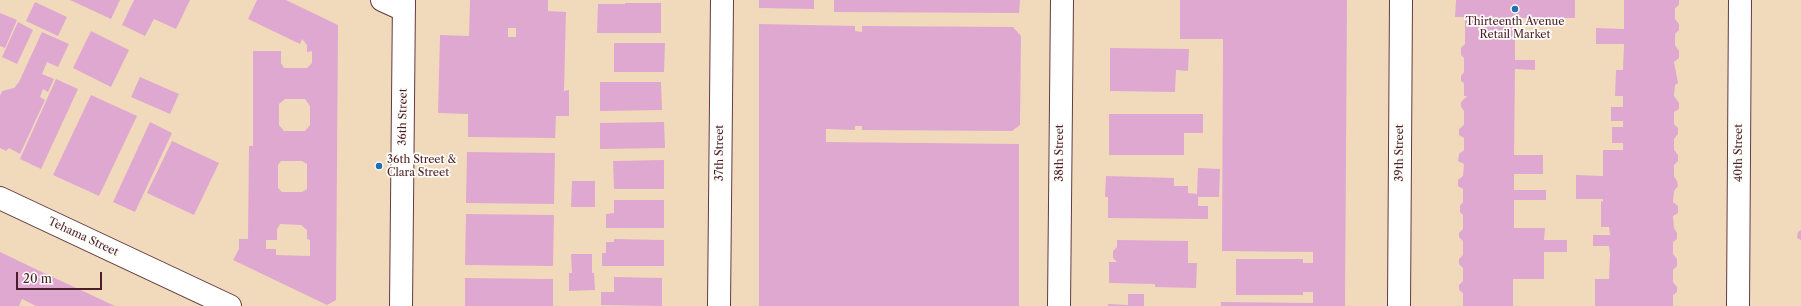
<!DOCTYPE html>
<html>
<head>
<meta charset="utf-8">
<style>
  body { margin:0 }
  #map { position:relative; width:1801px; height:306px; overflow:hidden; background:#f1dabb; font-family:"Libre Caslon Text",serif }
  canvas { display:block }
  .scale { position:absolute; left:16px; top:272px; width:86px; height:18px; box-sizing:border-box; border:2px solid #4a1f2b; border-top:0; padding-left:5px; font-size:12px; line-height:14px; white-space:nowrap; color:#4a1f2b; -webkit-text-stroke:3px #fdfcf7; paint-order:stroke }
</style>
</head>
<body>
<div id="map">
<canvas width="1801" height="306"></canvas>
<div class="scale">20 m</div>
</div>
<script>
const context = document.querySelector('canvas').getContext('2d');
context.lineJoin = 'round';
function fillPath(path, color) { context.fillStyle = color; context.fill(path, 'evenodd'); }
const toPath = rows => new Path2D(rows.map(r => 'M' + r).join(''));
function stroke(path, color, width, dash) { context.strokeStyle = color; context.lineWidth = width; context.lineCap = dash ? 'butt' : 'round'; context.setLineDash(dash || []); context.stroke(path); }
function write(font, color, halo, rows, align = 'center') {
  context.font = font + ' "Libre Caslon Text",serif'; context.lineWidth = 3.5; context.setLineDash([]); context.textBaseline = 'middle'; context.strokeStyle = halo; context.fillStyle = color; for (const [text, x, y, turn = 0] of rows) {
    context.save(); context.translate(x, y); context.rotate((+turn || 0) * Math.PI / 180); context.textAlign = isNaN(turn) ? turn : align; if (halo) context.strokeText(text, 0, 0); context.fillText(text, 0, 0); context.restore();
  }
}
fillPath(toPath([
  [70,0,120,0,111,19],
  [134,0,190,0,176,29,154,19,145,36,122,25],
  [257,0,286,0,338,25,336,300,327,305,233,260,239,249,239,239,248,239,249,146,253,146,253,51,281,51,281,63,284,68,307,68,312,63,312,51,307,52,307,45,302,39,300,44,248,19],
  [285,99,305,99,310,106,310,125,305,131,284,131,279,125,279,104],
  [281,161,302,161,307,164,307,189,302,192,282,192,278,188,278,165],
  [280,224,301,225,307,230,307,239,310,240,310,256,276,255,276,249,266,249,266,240,277,240,277,229],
  [470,0,548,0,548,11,566,12,564,91,569,90,569,116,556,116,555,138,468,137,468,114,438,113,440,35,469,36],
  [508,28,516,28,516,37,508,37],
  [759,0,814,0,814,9,759,8],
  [834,0,1020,0,1019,13,834,12],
  [1180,0,1347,0,1345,306,1221,306,1221,302,1313,303,1313,292,1303,292,1303,295,1236,295,1236,259,1303,259,1303,263,1313,263,1313,252,1222,251,1223,39,1180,39],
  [1456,0,1575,0,1575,18,1515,18,1515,60,1535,60,1535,70,1515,69,1514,155,1543,155,1543,174,1514,174,1514,190,1546,190,1546,200,1514,200,1514,228,1545,228,1544,240,1567,240,1567,252,1544,252,1544,279,1513,279,1513,306,1463,306,1463,293,1459,290,1459,285,1463,281,1463,268,1459,264,1459,259,1463,255,1463,241,1459,237,1459,233,1463,229,1463,215,1460,212,1460,206,1463,202,1463,189,1458,186,1458,180,1463,176,1464,164,1458,161,1459,154,1464,150,1464,138,1459,135,1459,129,1464,125,1464,111,1461,107,1461,102,1467,96,1464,96,1464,83,1461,81,1461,76,1464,72,1464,58,1461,55,1461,48,1465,44,1465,17,1455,17],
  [1624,0,1679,0,1679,5,1675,8,1675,19,1679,24,1679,30,1675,34,1675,45,1679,51,1679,58,1674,62,1678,83,1675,85,1674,96,1679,103,1679,109,1674,112,1674,124,1678,128,1678,134,1674,139,1674,150,1678,155,1678,161,1674,165,1674,176,1677,181,1678,186,1674,191,1673,202,1678,206,1678,213,1673,216,1674,228,1677,233,1677,239,1673,242,1673,254,1677,259,1677,266,1673,270,1673,282,1677,287,1677,292,1673,295,1673,306,1595,306,1595,279,1609,279,1610,254,1609,246,1593,246,1593,235,1610,235,1609,227,1601,227,1601,201,1603,202,1603,199,1576,199,1576,175,1603,176,1603,150,1623,150,1623,143,1612,143,1612,127,1623,127,1623,121,1611,121,1611,107,1623,107,1623,96,1615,96,1616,70,1623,70,1624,44,1596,44,1596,28,1624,29],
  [35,2,67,17,58,36,26,21],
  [625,3,661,3,661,33,597,33,598,4,625,4],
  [0,13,17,20,5,48,0,46],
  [18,22,33,30,17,64,2,57],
  [759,24,855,26,855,31,862,32,862,26,1013,27,1021,36,1020,125,1012,131,862,130,862,126,855,126,855,130,826,129,826,142,1019,144,1019,306,759,306],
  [91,31,129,50,111,87,73,68],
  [42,32,69,44,58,67,47,62,42,74,54,79,48,92,43,89,40,97,45,100,20,154,9,148,6,151,0,148,0,96,2,91,14,88,19,82],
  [614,43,665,43,664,72,614,72],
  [1110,48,1189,49,1188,71,1176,70,1175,92,1110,91],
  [140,77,179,94,170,114,131,97],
  [56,79,78,89,41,169,20,159],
  [600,82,661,82,662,110,600,111],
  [91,95,137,116,99,196,53,175],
  [1109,114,1203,114,1203,133,1184,133,1184,155,1109,155],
  [150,122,172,133,135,212,113,202],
  [664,122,665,148,600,149,600,123],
  [172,141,219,163,194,215,147,193],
  [467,152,555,153,554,204,466,203],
  [664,160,664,189,614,189,613,161],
  [1198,168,1220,169,1219,197,1198,197,1198,206,1208,206,1208,219,1108,218,1108,197,1105,197,1106,176,1174,178,1174,186,1188,186,1188,193,1197,194],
  [572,181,595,181,595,207,571,207],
  [614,200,664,200,664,228,606,228,606,214,614,213],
  [466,214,554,215,553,266,465,265],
  [1801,230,1801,240,1797,238,1798,232],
  [614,239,664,240,664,266,602,266,602,253,606,253,606,242,614,242],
  [1117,240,1188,241,1188,263,1197,263,1196,288,1155,287,1155,284,1109,283,1109,262,1117,262,1113,258,1113,251,1117,247],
  [0,252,44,273,115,306,36,306,22,299,19,306,0,306],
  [571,254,592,254,592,273,594,273,595,290,569,291,569,273,572,273],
  [614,277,662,278,662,306,601,305,601,292,614,292],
  [465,278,553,279,553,306,465,306],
  [1128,294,1144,294,1144,306,1108,306,1108,304,1128,305]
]), '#dfa8d1');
const street = toPath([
  [382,0,404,10],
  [0,198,230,306],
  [401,306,404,0],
  [719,306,722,0],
  [1059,306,1062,0],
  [1738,306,1740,0]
]);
const secondary = toPath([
  [1399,306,1401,0]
]);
stroke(street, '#633b41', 24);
stroke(secondary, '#633b41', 24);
stroke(street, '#fff', 22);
stroke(secondary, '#fff', 22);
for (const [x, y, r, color] of [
  [1515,9,4,"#1f6fb2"],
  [379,166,4,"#1f6fb2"]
]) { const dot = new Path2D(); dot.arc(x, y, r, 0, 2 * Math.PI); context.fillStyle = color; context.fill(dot); stroke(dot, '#fdfcf7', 1.5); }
write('11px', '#4a1f2b', '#fdfcf7', [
  ["Thirteenth Avenue",1515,22],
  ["Retail Market",1515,35],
  ["36th Street &",387,160,"left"],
  ["Clara Street",387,173,"left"]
]);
write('11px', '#4a1f2b', '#fdfcf7', [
  ["36th Street",403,117,-89],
  ["37th Street",720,153,-90],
  ["38th Street",1060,153,-90],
  ["39th Street",1400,153,-90],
  ["40th Street",1739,153,-90],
  ["Tehama Street",83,237,25]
]);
</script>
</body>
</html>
